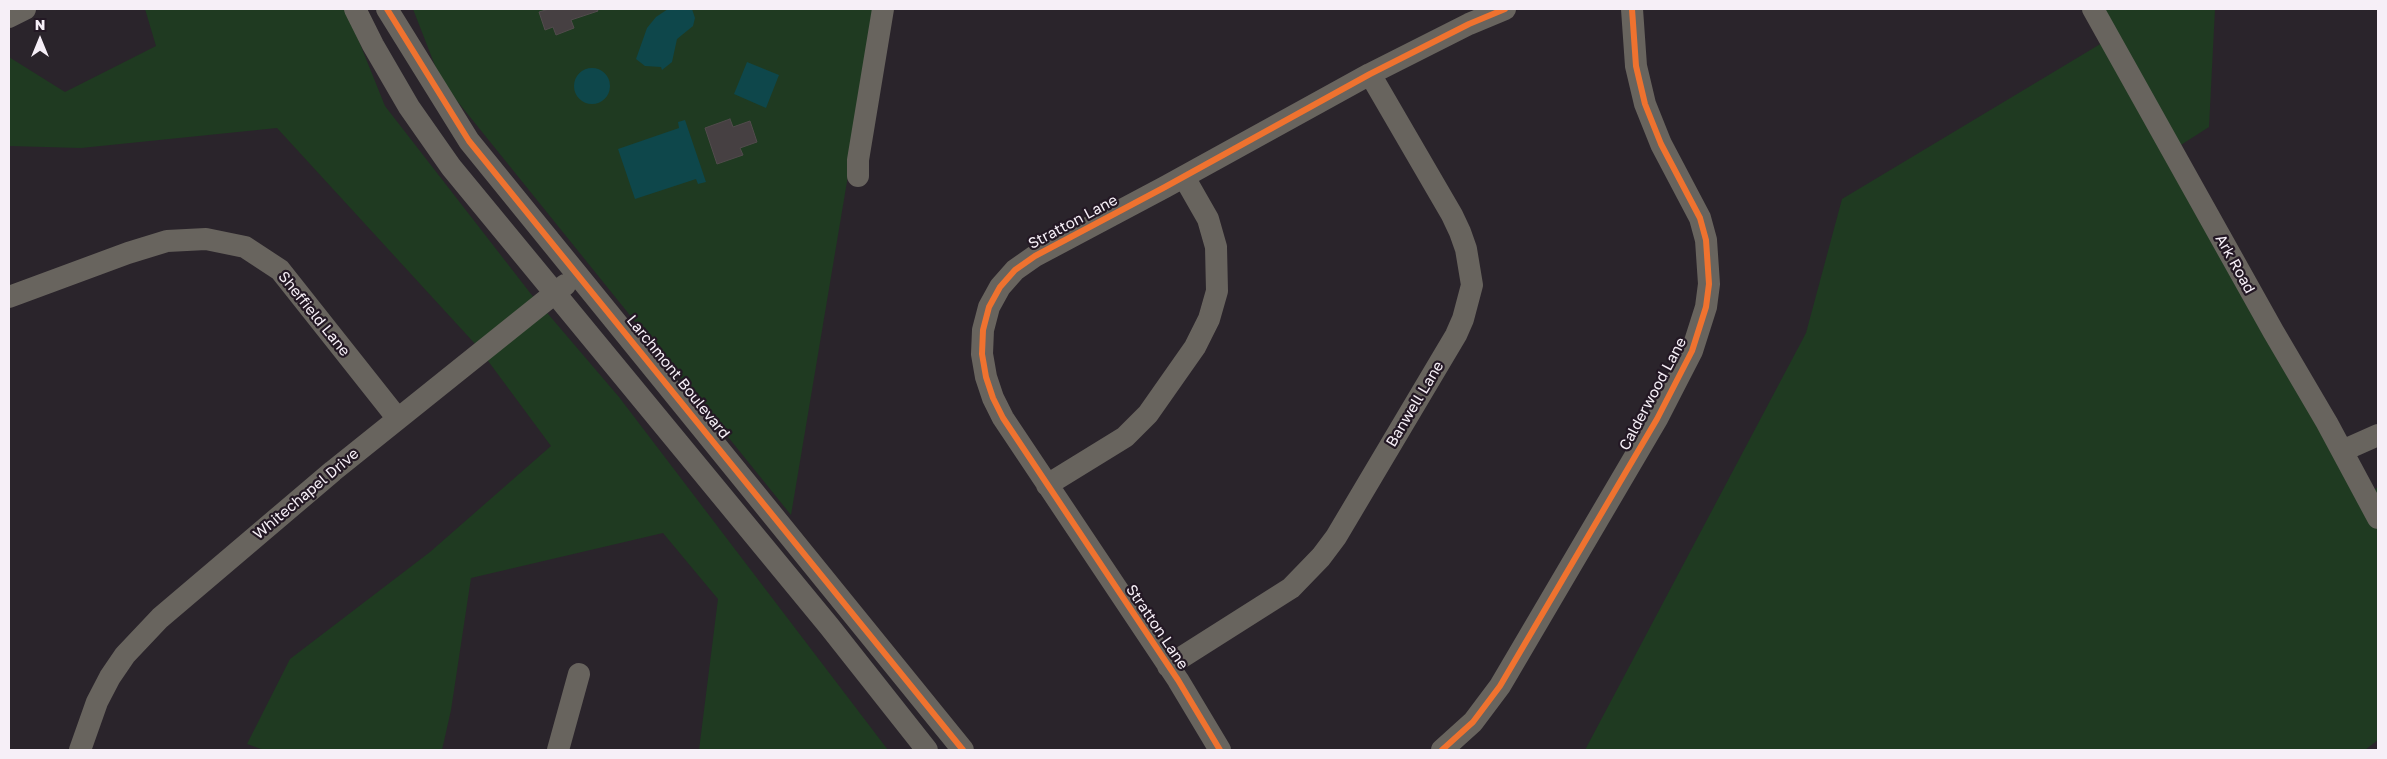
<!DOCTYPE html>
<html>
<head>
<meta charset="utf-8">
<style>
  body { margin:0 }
  #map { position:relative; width:2387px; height:759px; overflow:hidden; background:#2a242b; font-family:"Golos Text",sans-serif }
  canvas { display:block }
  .frame { position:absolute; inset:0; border:10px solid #f6eff7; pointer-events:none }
  .north { position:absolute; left:15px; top:15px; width:50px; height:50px; -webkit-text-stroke:4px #231824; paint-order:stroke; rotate:0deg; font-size:14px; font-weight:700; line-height:20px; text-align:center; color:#f6eff7 }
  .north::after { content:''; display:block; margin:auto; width:18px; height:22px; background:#f6eff7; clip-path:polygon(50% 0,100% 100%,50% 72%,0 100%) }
</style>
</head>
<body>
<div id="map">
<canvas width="2387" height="759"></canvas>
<div class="frame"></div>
<div class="north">N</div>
</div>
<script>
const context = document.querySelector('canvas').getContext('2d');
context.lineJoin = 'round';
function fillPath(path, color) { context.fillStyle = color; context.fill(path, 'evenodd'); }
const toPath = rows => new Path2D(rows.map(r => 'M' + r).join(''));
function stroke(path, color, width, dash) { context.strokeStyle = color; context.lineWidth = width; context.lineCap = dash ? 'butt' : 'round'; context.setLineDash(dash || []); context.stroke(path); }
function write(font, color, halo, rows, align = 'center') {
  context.font = font + ' "Golos Text",sans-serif'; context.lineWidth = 4.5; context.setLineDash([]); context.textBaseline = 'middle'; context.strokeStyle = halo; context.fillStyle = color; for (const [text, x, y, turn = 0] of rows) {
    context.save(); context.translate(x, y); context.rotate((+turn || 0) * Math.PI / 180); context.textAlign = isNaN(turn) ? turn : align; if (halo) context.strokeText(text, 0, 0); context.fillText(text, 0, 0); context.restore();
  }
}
fillPath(toPath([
  [145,9,346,9,385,106,531,294,619,397,888,750,699,750,718,599,663,533,471,578,451,710,442,750,264,750,247,744,290,659,430,552,551,446,477,346,277,128,81,148,9,146,9,57,65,92,156,46],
  [413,9,876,9,791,515,441,81],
  [2085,9,2215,9,2209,127,2173,150,2357,501,2378,487,2378,740,2365,750,1585,750,1806,333,1842,199,2102,43]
]), '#1f3a21');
fillPath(toPath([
  [668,9,692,9,695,18,693,26,677,39,672,62,662,70,661,67,645,66,636,59,647,28,656,17],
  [747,62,779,75,766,108,734,94],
  '574 86a18 18 0 1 1 36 0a18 18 0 1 1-36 0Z',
  [685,120,706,182,698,184,696,179,635,199,618,149,679,128,678,122]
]), '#0e474b');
const building = toPath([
  [549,9,597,9,598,11,571,20,574,28,556,35,553,27,545,30,539,12,549,9],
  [730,119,733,127,750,121,757,142,740,148,743,155,717,164,705,128,730,119]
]);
fillPath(building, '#464042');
stroke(building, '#514b4c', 1);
stroke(toPath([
  [355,9,373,45,409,107,451,167,829,626,927,750],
  [387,9,469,141,963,750],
  [2093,9,2273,331,2327,423,2378,518],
  [9,17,25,9],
  [858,176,858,160,883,9],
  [9,297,128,253,167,241,206,239,245,247,280,270,398,419],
  [2342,451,2378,435],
  [1047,485,1125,437,1148,414,1195,347,1209,319,1217,291,1216,247,1208,219,1184,177],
  [1168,666,1291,588,1321,557,1336,537,1456,335,1463,319,1472,285,1466,249,1460,232,1452,215,1370,74],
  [80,750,97,702,110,677,125,655,160,618,333,471,565,285],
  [558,750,579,674],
  [1220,750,1178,680,1003,418,993,398,986,377,982,354,983,330,989,307,1000,287,1015,270,1035,256,1165,187,1370,74,1469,24,1505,9],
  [1442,750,1473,722,1500,686,1657,419,1692,351,1706,307,1709,284,1706,240,1700,218,1661,144,1645,104,1636,66,1632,9]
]), '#68645e', 22);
stroke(toPath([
  [387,9,469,141,963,750],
  [1220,750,1178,680,1003,418,993,398,986,377,982,354,983,330,989,307,1000,287,1015,270,1035,256,1165,187,1370,74,1469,24,1505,9],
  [1442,750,1473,722,1500,686,1657,419,1692,351,1706,307,1709,284,1706,240,1700,218,1661,144,1645,104,1636,66,1632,9]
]), '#ef722f', 6);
write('15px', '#f6eff7', '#231824', [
  ["Stratton Lane",1073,222,-28],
  ["Ark Road",2235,264,61],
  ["Sheffield Lane",314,314,51],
  ["Larchmont Boulevard",678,377,51],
  ["Calderwood Lane",1653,394,-62],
  ["Banwell Lane",1415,404,-59],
  ["Whitechapel Drive",306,494,-40],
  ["Stratton Lane",1157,627,56]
]);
</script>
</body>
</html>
